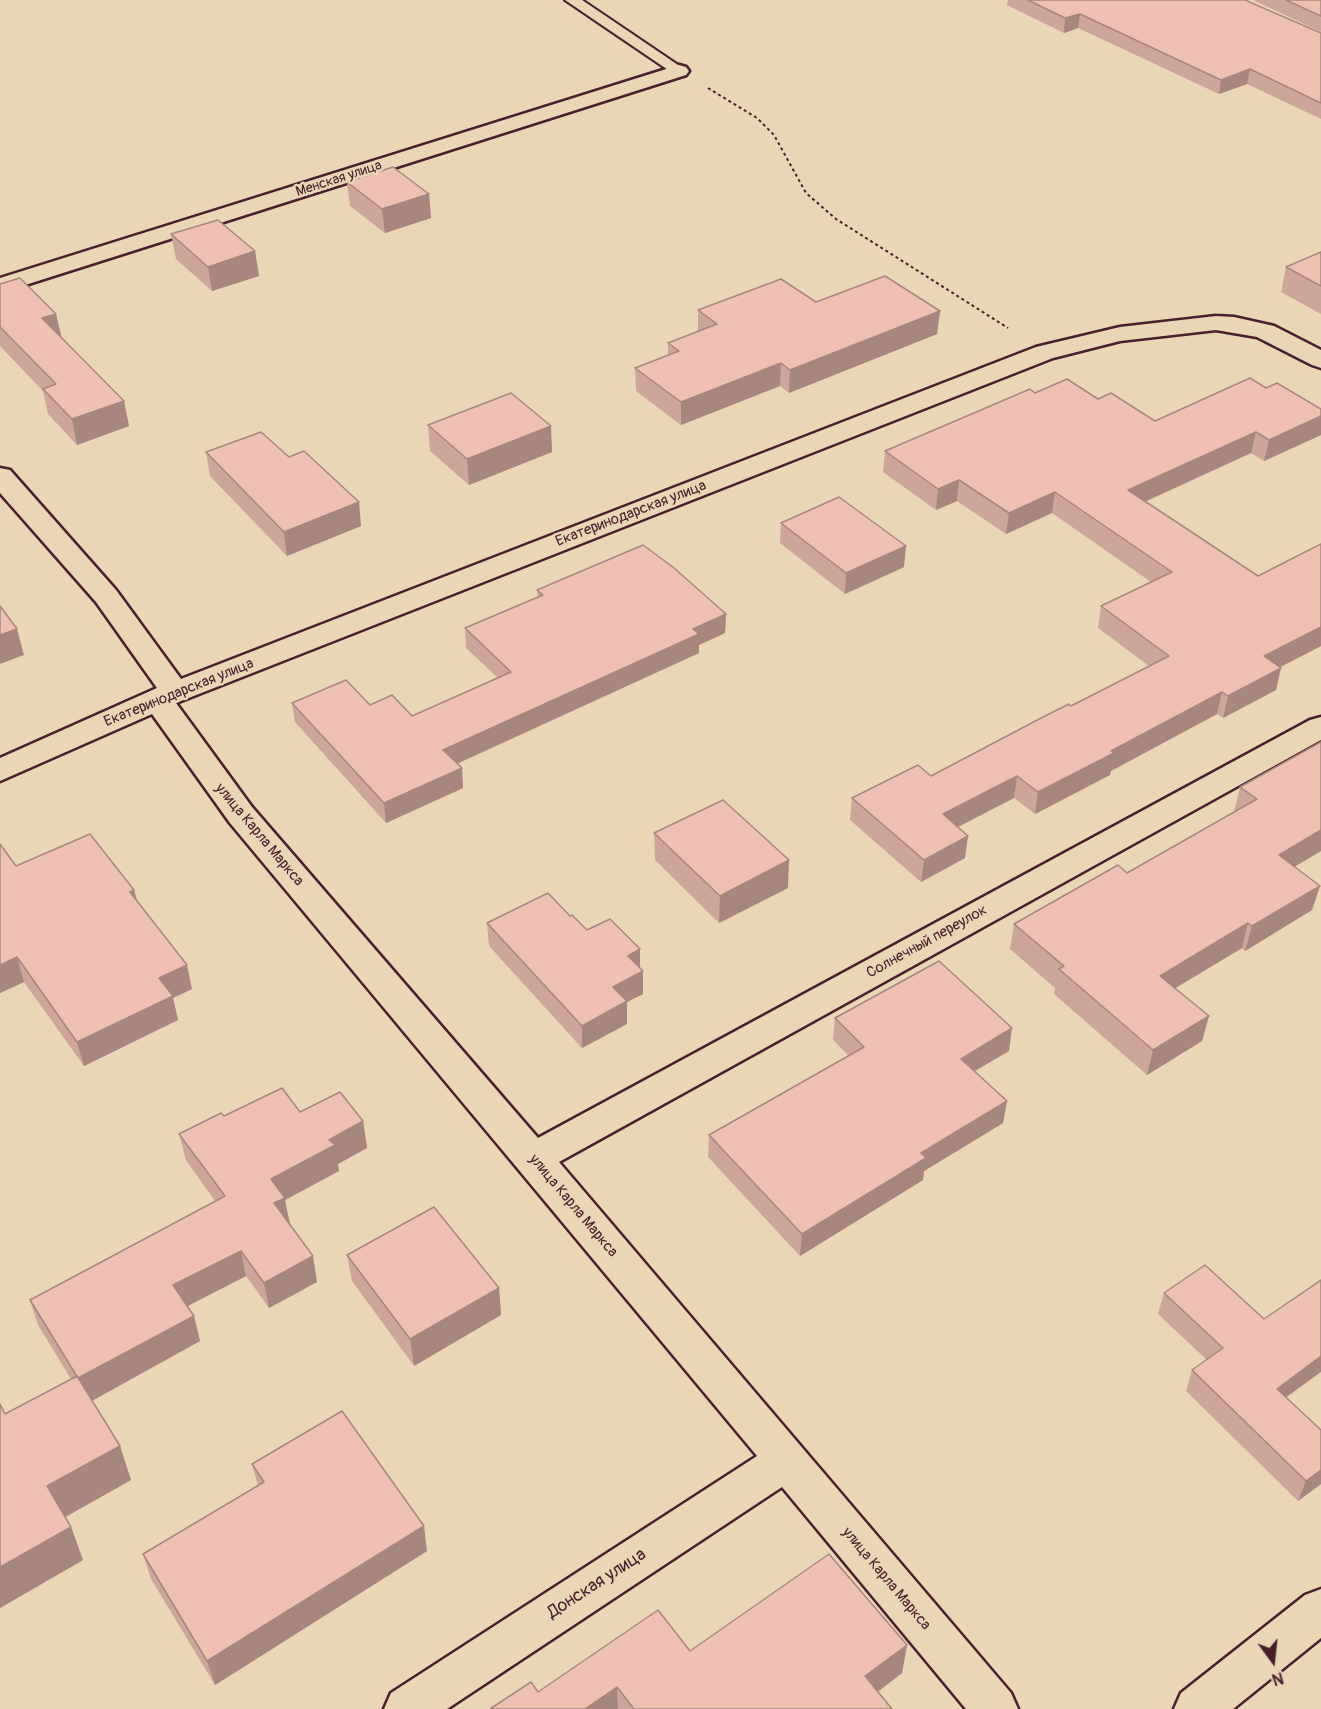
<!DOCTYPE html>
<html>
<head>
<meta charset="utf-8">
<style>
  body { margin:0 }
  #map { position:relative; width:1321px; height:1709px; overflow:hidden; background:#ead5b4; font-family:Pangolin,sans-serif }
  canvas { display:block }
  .north { position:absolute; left:1243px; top:1631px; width:60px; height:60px; -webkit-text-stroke:4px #ead5b4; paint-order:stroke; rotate:165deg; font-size:16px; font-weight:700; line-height:24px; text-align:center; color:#4a1f2b }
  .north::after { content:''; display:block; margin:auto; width:21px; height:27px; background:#4a1f2b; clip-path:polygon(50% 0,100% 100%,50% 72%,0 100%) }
</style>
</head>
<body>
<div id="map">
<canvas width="1321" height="1709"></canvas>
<div class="north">N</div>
</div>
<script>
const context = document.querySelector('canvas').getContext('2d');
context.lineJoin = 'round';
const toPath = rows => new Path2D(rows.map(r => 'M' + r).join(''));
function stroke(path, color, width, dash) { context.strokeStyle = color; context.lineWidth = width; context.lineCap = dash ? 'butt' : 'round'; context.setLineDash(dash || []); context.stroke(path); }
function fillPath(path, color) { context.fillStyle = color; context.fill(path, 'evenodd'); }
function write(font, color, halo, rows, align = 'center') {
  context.font = font + ' Pangolin,sans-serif'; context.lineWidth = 5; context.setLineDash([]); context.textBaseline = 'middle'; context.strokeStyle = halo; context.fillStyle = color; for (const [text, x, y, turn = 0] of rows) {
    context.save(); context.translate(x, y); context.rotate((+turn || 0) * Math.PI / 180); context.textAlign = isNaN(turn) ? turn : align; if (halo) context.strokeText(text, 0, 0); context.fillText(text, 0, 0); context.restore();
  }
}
const lane = toPath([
  [565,0,582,0,687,71,679,76,674,74,565,0]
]);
const street = toPath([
  [679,65,686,67,689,71,686,75,0,293,0,278,679,65],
  [1216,316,1234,317,1274,326,1321,350,1321,368,1312,365,1257,337,1216,330,1120,341,1053,358,176,703,252,807,538,1138,1310,720,1321,717,1321,740,559,1162,1011,1693,1018,1709,966,1709,782,1487,447,1709,384,1709,391,1693,757,1456,230,823,152,714,0,781,0,758,157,688,96,602,0,493,0,468,10,470,116,590,181,679,1036,347,1120,327,1216,316],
  [1321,1589,1321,1638,1233,1709,1174,1709,1181,1693,1305,1595,1321,1589]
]);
stroke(lane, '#4a1f2b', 4);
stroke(street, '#4a1f2b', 5);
stroke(toPath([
  [708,88,757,118,774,135,806,193,836,219,1008,328]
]), '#4a1f2b', 2, [3, 3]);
fillPath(lane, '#ead5b4');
fillPath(street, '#ead5b4');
fillPath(toPath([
  [1008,0,1245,0,1321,33,1321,119,1247,84,1219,94,1078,28,1064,33,1007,5],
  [1253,0,1321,0,1321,32],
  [347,182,429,194,431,218,385,233,350,206],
  [171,234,255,251,259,276,212,291,176,259],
  [1321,252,1321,314,1281,292,1286,267],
  [0,284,56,314,61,338,129,426,77,445,48,414,43,391,0,346],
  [816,302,940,311,937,334,789,393,780,386,681,425,636,391,635,368,668,356,668,343,698,332,698,310],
  [1266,388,1321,409,1321,435,1264,461,1251,453,1145,502,1258,576,1321,544,1321,646,1280,667,1276,690,1223,718,1217,714,1111,771,1110,775,1035,814,1014,798,958,827,965,858,921,882,850,820,852,798,931,776,1149,666,1098,628,1101,606,1151,582,1052,513,1006,534,957,501,936,510,883,472,885,451,1035,393,1098,399,1155,421],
  [428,425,552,452,469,485,430,451],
  [206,452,361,526,287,556,210,476],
  [781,523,904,567,845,594,780,543],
  [537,590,726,614,725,633,699,645,699,653,457,764,462,768,463,788,386,823,295,722,292,703,370,705,412,716,498,678,466,648,465,628,538,597],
  [1321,742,1321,851,1294,867,1312,910,1245,951,1242,948,1175,988,1209,1016,1202,1041,1147,1075,1054,994,1055,988,1010,949,1014,924,1127,873,1234,812,1240,787],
  [654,833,788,888,719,923,655,860],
  [16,866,134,890,137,900,192,989,173,998,178,1020,84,1066,24,982,0,993],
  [570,916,587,930,640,967,643,994,627,1002,627,1024,582,1048,489,946,487,923],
  [835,1018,1009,1051,974,1071,1007,1101,1003,1123,924,1171,923,1180,800,1256,708,1157,709,1135,849,1056,833,1040],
  [300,1112,363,1121,367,1148,338,1164,339,1171,285,1200,289,1224,317,1282,269,1308,246,1276,187,1306,194,1316,200,1341,92,1401,120,1446,131,1480,65,1517,71,1527,83,1560,0,1608,0,1404,5,1414,71,1379,38,1325,30,1300,215,1201,186,1160,179,1134,224,1116],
  [347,1255,499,1288,501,1315,414,1366,352,1281],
  [1164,1293,1286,1397,1321,1430,1321,1484,1298,1501,1186,1391,1192,1370,1207,1360,1158,1314],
  [252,1464,427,1551,215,1685,151,1579,143,1554,258,1486],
  [907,1645,902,1673,878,1692,892,1709,490,1709,538,1692,690,1651]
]), '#cda599');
fillPath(toPath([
  [1080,14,1078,28,1064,33,1065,18],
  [1250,69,1247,84,1219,94,1221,80],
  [429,194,431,218,385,233,382,209],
  [255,251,259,276,212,291,208,267],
  [940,311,937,334,789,393,790,370],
  [56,314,62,339,42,318],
  [781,363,780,386,681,425,681,402],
  [124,401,129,426,77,445,72,419],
  [1321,416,1321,435,1264,461,1269,440],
  [551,426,552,452,469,485,467,459],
  [1256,432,1251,453,1124,511,1128,490],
  [959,480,957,501,936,510,938,489],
  [1055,492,1052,513,1006,534,1009,513],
  [359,502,361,526,287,556,284,532],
  [906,546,904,567,845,594,846,573],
  [726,614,725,633,699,645,699,653,445,769,443,750],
  [1321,627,1321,646,1259,678,1264,656],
  [17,629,24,655,0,664,0,635],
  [1281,668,1276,690,1223,718,1228,696],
  [1222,692,1217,714,1111,771,1110,775,1035,814,1038,792,1111,751],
  [462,768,463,788,386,823,384,803],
  [1017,776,1014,798,940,836,943,814],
  [1321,830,1321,851,1272,880,1279,855],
  [968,836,965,858,921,882,924,860],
  [789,860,788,888,719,923,720,896],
  [1320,886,1312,910,1245,951,1252,926],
  [134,890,140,914,130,892],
  [1248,923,1242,948,1154,1001,1160,976],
  [640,949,640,972,643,971,643,994,627,1002,627,1024,582,1048,582,1026,628,956],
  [17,957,24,982,0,993,0,965],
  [187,965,192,989,173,998,178,1020,84,1066,77,1042,159,978],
  [1209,1016,1202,1041,1147,1075,1153,1050],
  [1012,1028,1009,1051,958,1081,961,1059],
  [1007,1101,1003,1123,924,1171,923,1180,800,1256,802,1234,921,1153],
  [363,1121,367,1148,338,1164,339,1171,285,1200,290,1224,280,1229,274,1203,271,1179,329,1140],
  [241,1251,246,1276,180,1310,173,1285],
  [313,1256,317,1282,269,1308,264,1283],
  [499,1288,501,1315,414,1366,410,1339],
  [194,1316,200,1341,86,1404,78,1378],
  [1321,1356,1321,1372,1270,1409,1277,1389],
  [120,1446,131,1480,60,1520,47,1486],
  [1321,1470,1321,1484,1298,1501,1306,1481],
  [424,1526,427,1551,215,1685,207,1661],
  [71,1527,83,1560,0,1608,0,1567],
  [907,1645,902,1673,861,1704,865,1676],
  [617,1687,618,1709,585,1709]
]), '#a7867d');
const building = toPath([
  [1028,0,1245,0,1321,33,1321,103,1250,69,1221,80,1080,14,1065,18,1028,0],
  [1286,0,1321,0,1321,16,1286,0],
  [393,167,429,194,382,209,347,182,393,167],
  [218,220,255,251,208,267,171,234,218,220],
  [1321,252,1321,286,1286,267,1321,252],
  [885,276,940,311,790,370,781,363,681,402,635,368,679,351,668,343,717,324,698,310,781,279,816,302,885,276],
  [20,278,56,314,42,318,124,401,72,419,43,389,56,384,0,327,0,284,20,278],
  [1250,378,1266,388,1277,383,1321,409,1321,416,1269,440,1256,432,1128,490,1258,576,1321,544,1321,627,1264,656,1281,668,1228,696,1222,692,1111,751,1114,753,1038,792,1017,776,943,814,968,836,924,860,852,798,918,765,931,776,1043,717,1069,704,1071,706,1169,656,1101,606,1172,572,1055,492,1009,513,959,480,938,489,885,451,1030,389,1035,393,1067,379,1098,399,1111,393,1155,421,1250,378],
  [511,393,551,426,467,459,428,425,511,393],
  [261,432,289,457,304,451,359,502,284,532,206,452,261,432],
  [839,497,906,546,846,573,781,523,839,497],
  [643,545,674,568,726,614,693,629,699,634,443,750,462,768,384,803,292,703,346,680,370,705,392,695,412,716,511,672,465,628,543,595,537,590,643,545],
  [0,606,17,629,0,635,0,606],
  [1321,742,1321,830,1279,855,1320,886,1252,926,1248,923,1160,976,1209,1016,1153,1050,1059,969,1064,966,1014,924,1118,865,1127,873,1257,799,1240,787,1321,742],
  [723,800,789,860,720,896,654,833,723,800],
  [90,834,134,890,130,892,187,965,159,978,173,996,77,1042,17,957,0,965,0,844,16,866,90,834],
  [548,893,570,916,572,915,587,930,610,919,640,949,628,956,643,971,613,987,627,1001,582,1026,487,923,548,893],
  [939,961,1012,1028,961,1059,1007,1101,921,1153,926,1158,802,1234,709,1135,864,1047,835,1018,939,961],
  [282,1088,300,1112,340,1092,363,1121,329,1140,335,1145,271,1179,285,1198,274,1203,313,1256,264,1283,241,1251,173,1285,194,1316,78,1378,30,1300,225,1196,179,1134,221,1113,224,1116,282,1088],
  [434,1207,499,1288,410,1339,347,1255,434,1207],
  [1205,1265,1264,1319,1321,1280,1321,1356,1277,1389,1321,1430,1321,1470,1306,1481,1192,1370,1223,1348,1164,1293,1205,1265],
  [77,1376,120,1446,47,1486,71,1527,0,1567,0,1404,5,1414,77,1376],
  [342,1411,424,1526,207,1661,143,1554,264,1482,252,1464,342,1411],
  [829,1554,907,1645,865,1676,892,1709,634,1709,617,1687,585,1709,490,1709,531,1682,538,1692,658,1610,690,1651,829,1554]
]);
fillPath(building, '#eec0b2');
stroke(building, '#a7867d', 1.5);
write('14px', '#4a1f2b', '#ead5b4', [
  ["Менская улица",339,179,-18]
]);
write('15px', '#4a1f2b', '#ead5b4', [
  ["Екатеринодарская улица",631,514,-21],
  ["Екатеринодарская улица",179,693,-22],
  ["улица Карла Маркса",259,835,50],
  ["Солнечный переулок",927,942,-29],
  ["улица Карла Маркса",573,1206,50],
  ["улица Карла Маркса",886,1579,50]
]);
write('18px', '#4a1f2b', '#ead5b4', [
  ["Донская улица",597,1584,-33]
]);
</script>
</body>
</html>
